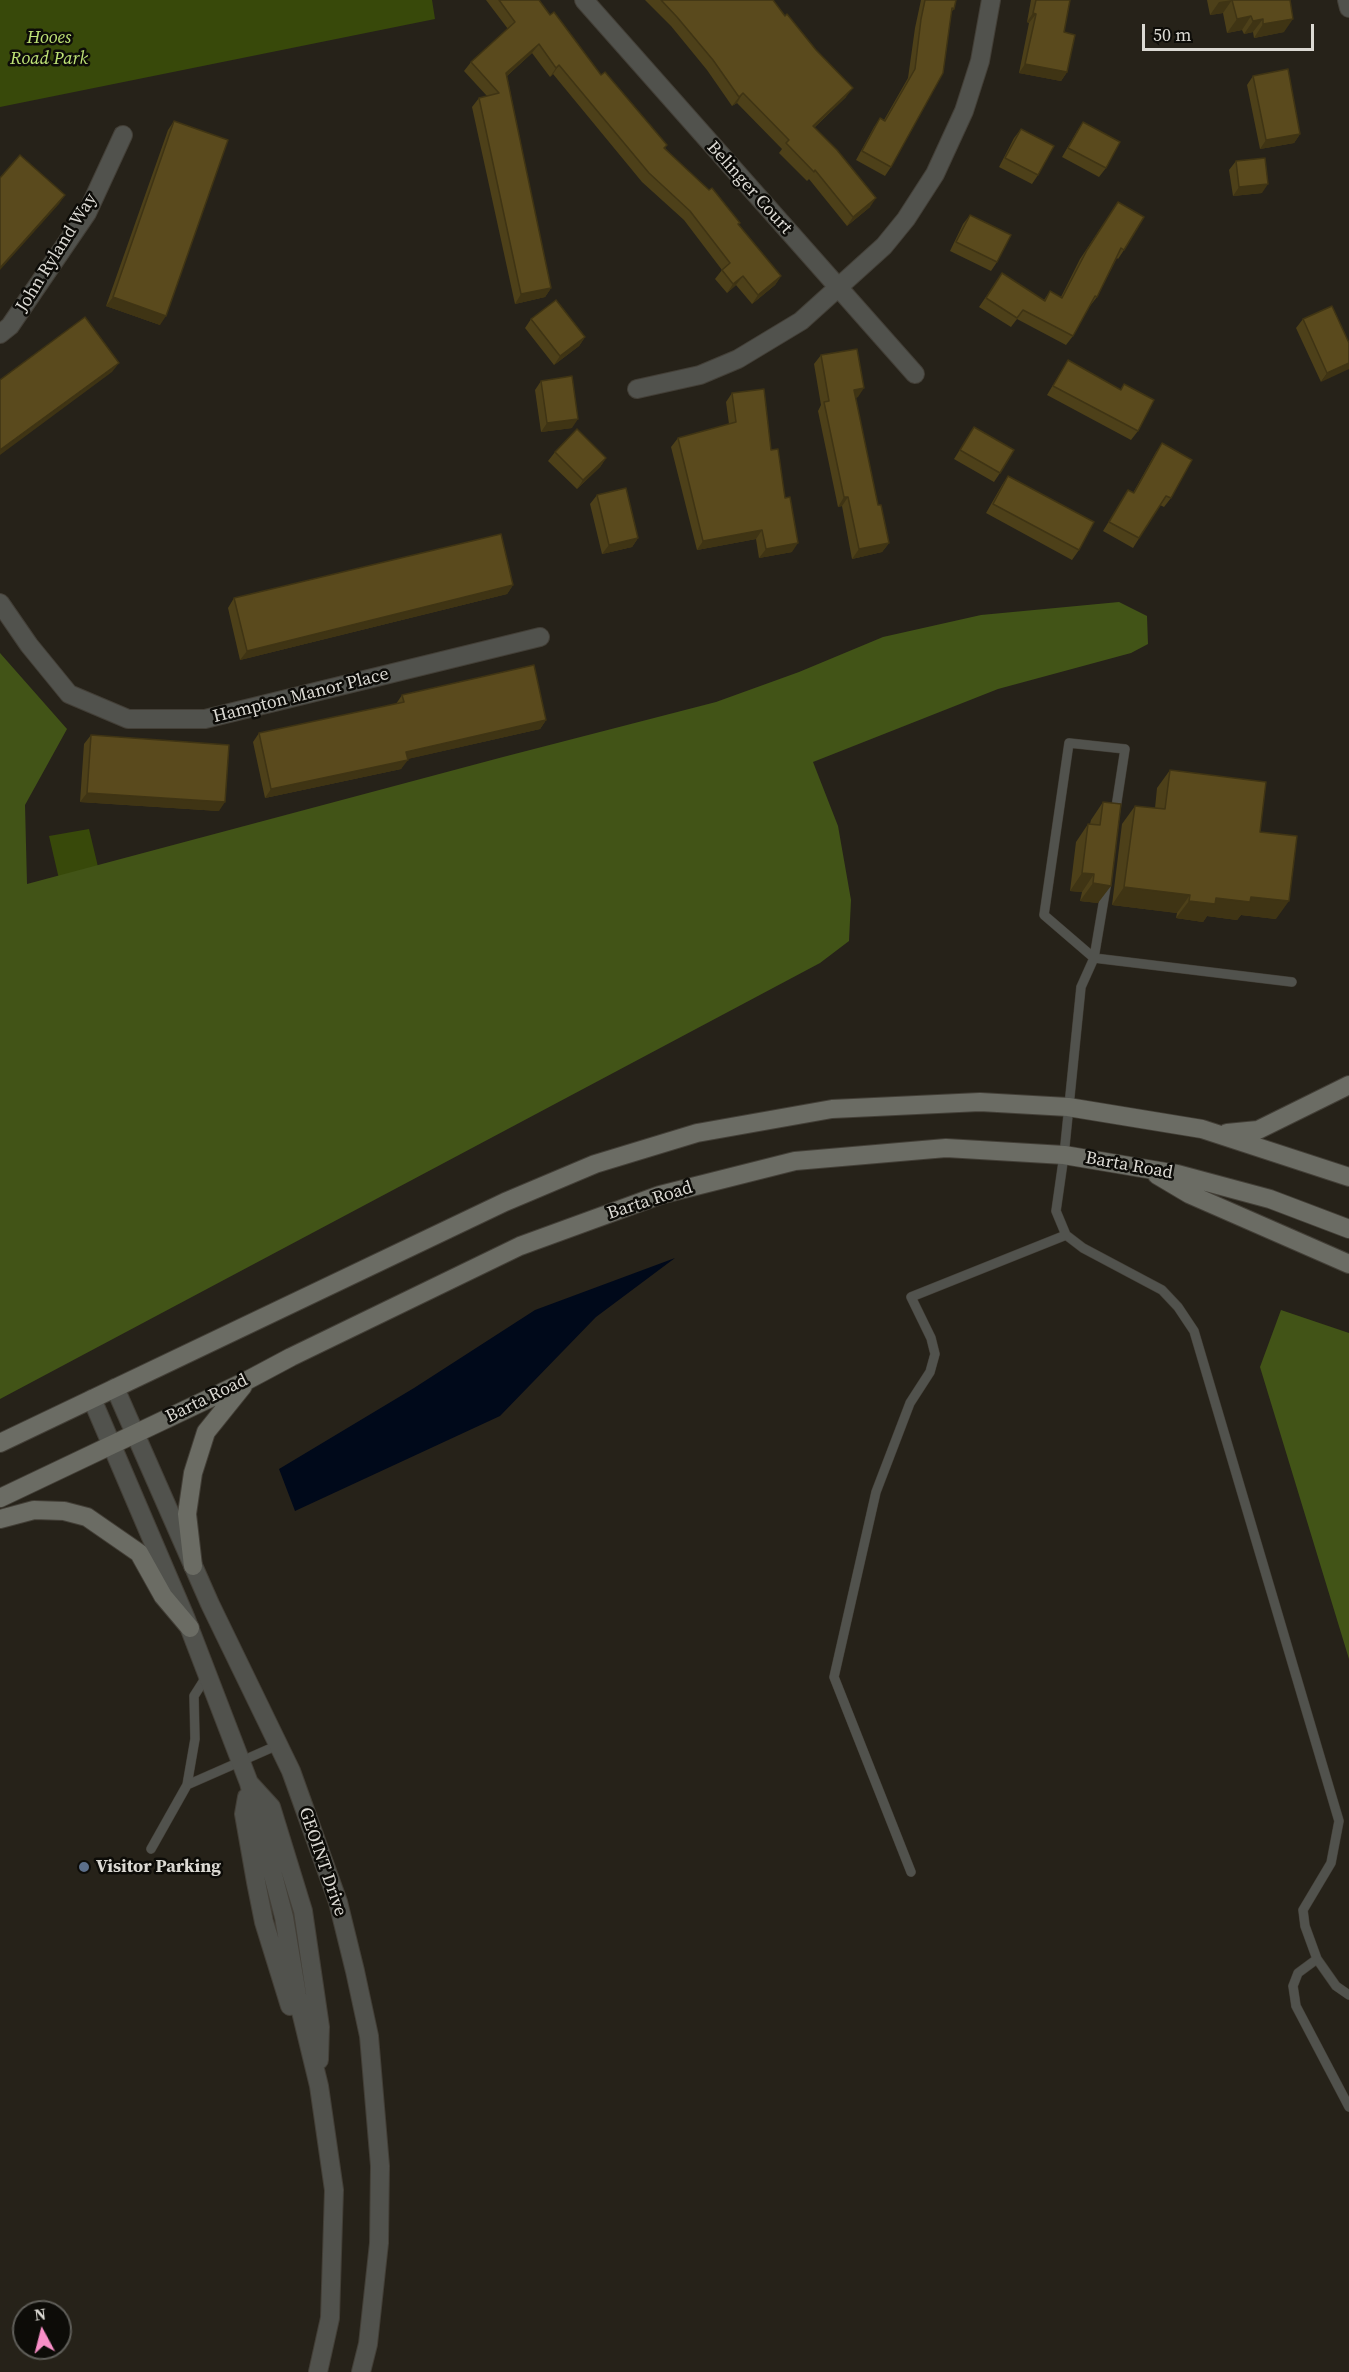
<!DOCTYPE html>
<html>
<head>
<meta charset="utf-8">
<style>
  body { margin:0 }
  #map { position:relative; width:1349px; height:2372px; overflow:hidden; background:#262219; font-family:"Source Serif 4",serif }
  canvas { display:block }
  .north { position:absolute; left:12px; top:2300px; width:60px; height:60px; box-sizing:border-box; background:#0d0c08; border:2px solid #5f5e59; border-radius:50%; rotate:353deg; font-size:16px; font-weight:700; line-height:24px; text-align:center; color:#dbd9d3 }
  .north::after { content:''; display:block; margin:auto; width:21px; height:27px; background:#f98fc8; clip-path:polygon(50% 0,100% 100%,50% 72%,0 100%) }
  .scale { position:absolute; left:1142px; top:24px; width:172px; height:27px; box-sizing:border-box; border:3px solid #dbd9d3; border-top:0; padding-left:8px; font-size:18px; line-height:21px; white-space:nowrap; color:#dbd9d3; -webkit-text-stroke:4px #0d0c08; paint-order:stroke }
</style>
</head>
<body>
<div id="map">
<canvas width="1349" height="2372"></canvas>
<div class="north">N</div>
<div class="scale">50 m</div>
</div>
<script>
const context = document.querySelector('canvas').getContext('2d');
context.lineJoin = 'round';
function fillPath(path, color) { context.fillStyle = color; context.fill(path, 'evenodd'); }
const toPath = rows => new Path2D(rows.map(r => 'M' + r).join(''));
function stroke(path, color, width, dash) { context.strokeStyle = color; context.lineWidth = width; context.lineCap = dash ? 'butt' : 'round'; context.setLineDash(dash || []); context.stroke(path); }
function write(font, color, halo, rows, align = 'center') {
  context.font = font + ' "Source Serif 4",serif'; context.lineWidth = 5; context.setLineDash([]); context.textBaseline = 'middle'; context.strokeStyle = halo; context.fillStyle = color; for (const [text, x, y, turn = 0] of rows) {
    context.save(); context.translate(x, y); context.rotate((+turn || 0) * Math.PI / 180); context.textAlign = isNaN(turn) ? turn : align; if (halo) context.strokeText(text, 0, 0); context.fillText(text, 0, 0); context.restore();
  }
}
fillPath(toPath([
  [0,0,432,0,435,19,0,107],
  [89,829,99,871,59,879,49,836]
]), '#38490a');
fillPath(toPath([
  [1119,602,1147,616,1148,644,1131,653,998,689,813,762,838,826,851,900,849,941,820,963,0,1399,0,653,67,729,25,805,27,884,503,757,716,702,799,672,883,637,981,615],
  [1281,1310,1349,1333,1349,1659,1260,1367]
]), '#425417');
fillPath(toPath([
  [675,1258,596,1317,500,1416,295,1511,279,1469,414,1388,535,1310]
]), '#00091a');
const lane = toPath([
  [1115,814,1125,749,1069,743,1044,915,1094,958,1292,982],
  [1107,881,1094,958,1081,987,1064,1155,1056,1211,1066,1235,1083,1248,1162,1290,1178,1307,1194,1331,1339,1821,1331,1863,1303,1910,1305,1926,1317,1959,1336,1986,1349,1995],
  [187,1785,278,1745],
  [151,1849,187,1785,195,1739,194,1696,208,1674],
  [911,1872,834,1677,876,1492,910,1403,930,1372,935,1354,931,1338,911,1297,1066,1235],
  [1317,1959,1298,1973,1293,1986,1296,2006,1349,2107]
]);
const street = toPath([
  [584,0,915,374],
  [1347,0,1349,8],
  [0,334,10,326,87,213,123,135],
  [637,389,700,375,738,359,801,321,884,246,906,219,935,174,964,111,980,61,991,0],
  [0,603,29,645,69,694,128,719,205,719,540,637],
  [115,1388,210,1604,291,1771,338,1902,355,1971,369,2036,380,2166,379,2243,368,2344,361,2372],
  [92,1399,186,1619,249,1783,284,1917,297,1995,319,2086,334,2190,330,2318,318,2372],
  [250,1784,271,1807,303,1911,320,2027,319,2060],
  [247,1797,244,1814,256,1882,264,1922,290,2006]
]);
const secondary = toPath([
  [1227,1133,1258,1130,1349,1085],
  [1157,1175,1189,1194,1349,1264],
  [0,1443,505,1202,595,1164,697,1133,832,1109,980,1102,1068,1107,1202,1129,1349,1177],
  [0,1498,246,1381,291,1357,520,1246,660,1195,795,1161,946,1148,1064,1155,1177,1174,1270,1199,1349,1229],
  [0,1519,34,1510,64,1511,87,1517,139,1553,163,1596,190,1628],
  [193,1566,187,1514,193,1473,206,1432,243,1386]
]);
stroke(lane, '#433f37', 10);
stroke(street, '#433f37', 20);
stroke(secondary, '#433f37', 20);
stroke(lane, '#51524d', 9);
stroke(street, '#51524d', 18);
stroke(secondary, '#6b6c64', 18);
fillPath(toPath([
  [486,0,539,0,550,15,601,75,667,145,665,148,739,225,781,276,775,285,752,304,736,285,727,293,715,279,722,270,684,220,642,182,553,74,550,77,532,53,507,76,551,288,545,297,515,304,472,107,479,98,487,96,464,71,471,62,508,29],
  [645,0,773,0,846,97,814,128,870,207,847,226,809,179,807,181,779,153,782,149,737,103,732,106,707,70,671,26],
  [921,0,956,0,954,9,951,12,891,167,885,176,856,160,874,127,880,118,884,120,908,78,915,28],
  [1031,0,1070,0,1064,32,1067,72,1061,81,1019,73,1029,23,1027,22],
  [1207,0,1290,0,1284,32,1254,38,1253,32,1244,34,1242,30,1227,33,1223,13,1210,15],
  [1253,76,1300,134,1294,143,1260,149,1247,85],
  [174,121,160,325,106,306,168,130],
  [1083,122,1106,168,1099,177,1062,157,1077,131],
  [1021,129,1038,175,1032,184,999,167,1014,138],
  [1236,161,1262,193,1233,196,1229,170],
  [1118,202,1124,250,1118,259,1117,258,1097,297,1090,306,1073,336,1066,345,1017,319,1011,327,979,307,1002,273,1044,300,1050,291,1061,297,1080,259],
  [970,215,997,262,991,271,950,251,963,224],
  [531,319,585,337,579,346,554,365,525,328],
  [1303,319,1349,343,1321,382,1296,328],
  [821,355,858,397,855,398,878,505,889,543,882,552,852,559,842,506,838,507,818,411,821,405,814,364],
  [1068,360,1120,390,1124,384,1138,431,1131,440,1047,395],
  [541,381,572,428,541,432,535,390],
  [732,393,771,450,792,552,759,558,756,539,697,550,671,447,678,438,729,424,726,402],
  [974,427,1000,473,994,482,954,459],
  [1162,443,1171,498,1164,507,1160,505,1133,548,1103,531,1128,490,1133,493,1156,452],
  [555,452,606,458,600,467,577,489,548,461],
  [1008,476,1079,550,1072,560,986,513,1002,485],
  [597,495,638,538,632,547,602,554,590,504],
  [513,585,507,594,240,660,228,608,234,598],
  [402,695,546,720,540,729,407,759,401,769,265,798,253,742,259,733,396,704],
  [91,735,219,811,80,802,84,744],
  [1170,770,1260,832,1276,919,1241,915,1237,920,1207,916,1203,922,1176,918,1177,913,1112,905,1122,824,1135,806,1155,808,1157,788],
  [1103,802,1098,903,1080,901,1082,892,1070,891,1076,842,1088,824,1090,824,1091,820]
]), '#4d4019');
fillPath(toPath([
  [1232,0,1223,13,1210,15,1219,2],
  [1033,13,1036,14,1029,23,1027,22],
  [1251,16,1242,30,1227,33,1237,19],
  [1263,19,1253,32,1244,34,1253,21],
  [1293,19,1284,32,1254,38,1263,24],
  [539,44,532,53,500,82,506,73],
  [1025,64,1067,72,1061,81,1019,73],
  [559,65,553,74,550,77,556,68],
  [853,88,846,97,806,135,813,126],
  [743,93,737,103,732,106,739,97],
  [1300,134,1294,143,1260,149,1266,140],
  [1268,184,1262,193,1233,196,1239,187],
  [65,195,59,204,0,270,0,268],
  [876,198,870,207,847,226,853,217],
  [743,276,736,285,727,293,733,284],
  [781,276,775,285,752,304,758,295],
  [551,288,545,297,515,304,521,294],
  [113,297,166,316,160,325,106,306],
  [585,337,579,346,554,365,560,356],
  [119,363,112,372,0,455,0,450],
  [1349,363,1349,369,1321,382,1327,373],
  [864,388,858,397,847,399,854,390],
  [578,419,572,428,541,432,547,423],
  [606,458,600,467,577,489,583,480],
  [844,497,848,497,842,506,838,507],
  [762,530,756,539,697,550,703,541],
  [638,538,632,547,602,554,609,545],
  [798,543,792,552,759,558,766,549],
  [889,543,882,552,852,559,859,549],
  [513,585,507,594,240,660,247,651],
  [546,720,540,729,399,761,406,752],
  [408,760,401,769,265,798,271,789],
  [87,793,225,802,219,811,80,802],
  [1082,873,1094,874,1082,892,1070,891],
  [1093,883,1111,886,1098,903,1080,901],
  [1124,887,1190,895,1177,913,1112,905],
  [1251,897,1289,901,1276,919,1241,915,1237,920,1207,916,1203,922,1176,918,1189,901]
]), '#3f3414');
const building = toPath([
  [499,0,539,0,550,15,554,12,601,75,605,72,667,145,664,148,709,190,712,188,740,223,738,224,781,276,758,295,743,276,733,284,722,270,730,263,690,211,649,173,559,65,556,68,539,44,506,73,551,288,521,294,479,98,499,93,471,62,515,22,499,0],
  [661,0,773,0,785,16,787,14,816,50,853,88,813,126,837,150,876,198,853,217,815,170,814,172,786,143,789,140,743,93,739,97,713,60,677,17,661,0],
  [925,0,956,0,954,9,952,8,943,73,891,167,862,151,880,118,885,121,915,69,921,19,925,0],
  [1036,0,1070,0,1064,32,1075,35,1067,72,1025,64,1036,14,1033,13,1036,0],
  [1232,0,1290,0,1293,19,1263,24,1263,19,1253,21,1251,16,1237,19,1232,0],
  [1288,69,1300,134,1266,140,1253,76,1288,69],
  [174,121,228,140,166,316,113,297,174,121],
  [1083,122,1120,142,1106,168,1068,148,1083,122],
  [1021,129,1054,146,1038,175,1005,158,1021,129],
  [20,155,65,195,0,268,0,178,20,155],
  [1265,158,1268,184,1239,187,1236,161,1265,158],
  [1118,202,1144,217,1124,250,1121,248,1097,297,1095,296,1073,336,1023,310,1017,318,986,298,1002,273,1045,301,1050,291,1062,298,1087,250,1118,202],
  [970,215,1011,235,997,262,956,242,970,215],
  [556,300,585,337,560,356,531,319,556,300],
  [1332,306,1349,343,1349,363,1327,373,1303,319,1332,306],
  [85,317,119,363,0,450,0,380,85,317],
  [857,349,864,388,854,390,878,505,881,505,889,543,859,549,848,497,844,497,824,402,829,401,821,355,857,349],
  [1068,360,1121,390,1124,384,1154,400,1138,431,1053,386,1068,360],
  [572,376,578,419,547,423,541,381,572,376],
  [764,389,771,450,778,449,785,498,790,497,798,543,766,549,762,530,703,541,678,438,736,422,732,393,764,389],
  [974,427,1014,450,1000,473,960,450,974,427],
  [577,429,606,458,583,480,555,452,577,429],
  [1162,443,1192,460,1171,498,1166,496,1139,538,1109,522,1128,490,1134,493,1162,443],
  [1008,476,1094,522,1079,550,993,504,1008,476],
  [626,488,638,538,609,545,597,495,626,488],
  [501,534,513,585,247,651,234,598,501,534],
  [534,665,546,720,406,752,408,760,271,789,259,733,404,702,402,695,534,665],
  [91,735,229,745,225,802,87,793,91,735],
  [1170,770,1266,782,1260,832,1297,836,1289,901,1251,897,1250,902,1216,898,1215,904,1189,901,1190,895,1124,887,1135,806,1165,809,1170,770],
  [1103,802,1121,804,1111,886,1093,883,1094,874,1082,873,1088,824,1100,825,1103,802]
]);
fillPath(building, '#5a4a1d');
stroke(building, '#3f3414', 1.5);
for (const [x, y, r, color] of [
  [84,1867,6,"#5c6f8a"]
]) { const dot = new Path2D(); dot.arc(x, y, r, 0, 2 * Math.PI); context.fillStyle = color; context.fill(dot); stroke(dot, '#0d0c08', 2); }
write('italic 18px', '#bfe377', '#0d0c08', [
  ["Hooes",49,38],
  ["Road Park",49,59]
]);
write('18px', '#dbd9d3', '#0d0c08', [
  ["Belinger Court",749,188,48],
  ["John Ryland Way",57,253,-58],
  ["Hampton Manor Place",301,696,-14],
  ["Barta Road",1129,1166,10],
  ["Barta Road",650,1201,-18],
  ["Barta Road",207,1399,-26],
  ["GEOINT Drive",322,1862,71]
]);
write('bold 18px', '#dbd9d3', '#0d0c08', [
  ["Visitor Parking",96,1867]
], 'left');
</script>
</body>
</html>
